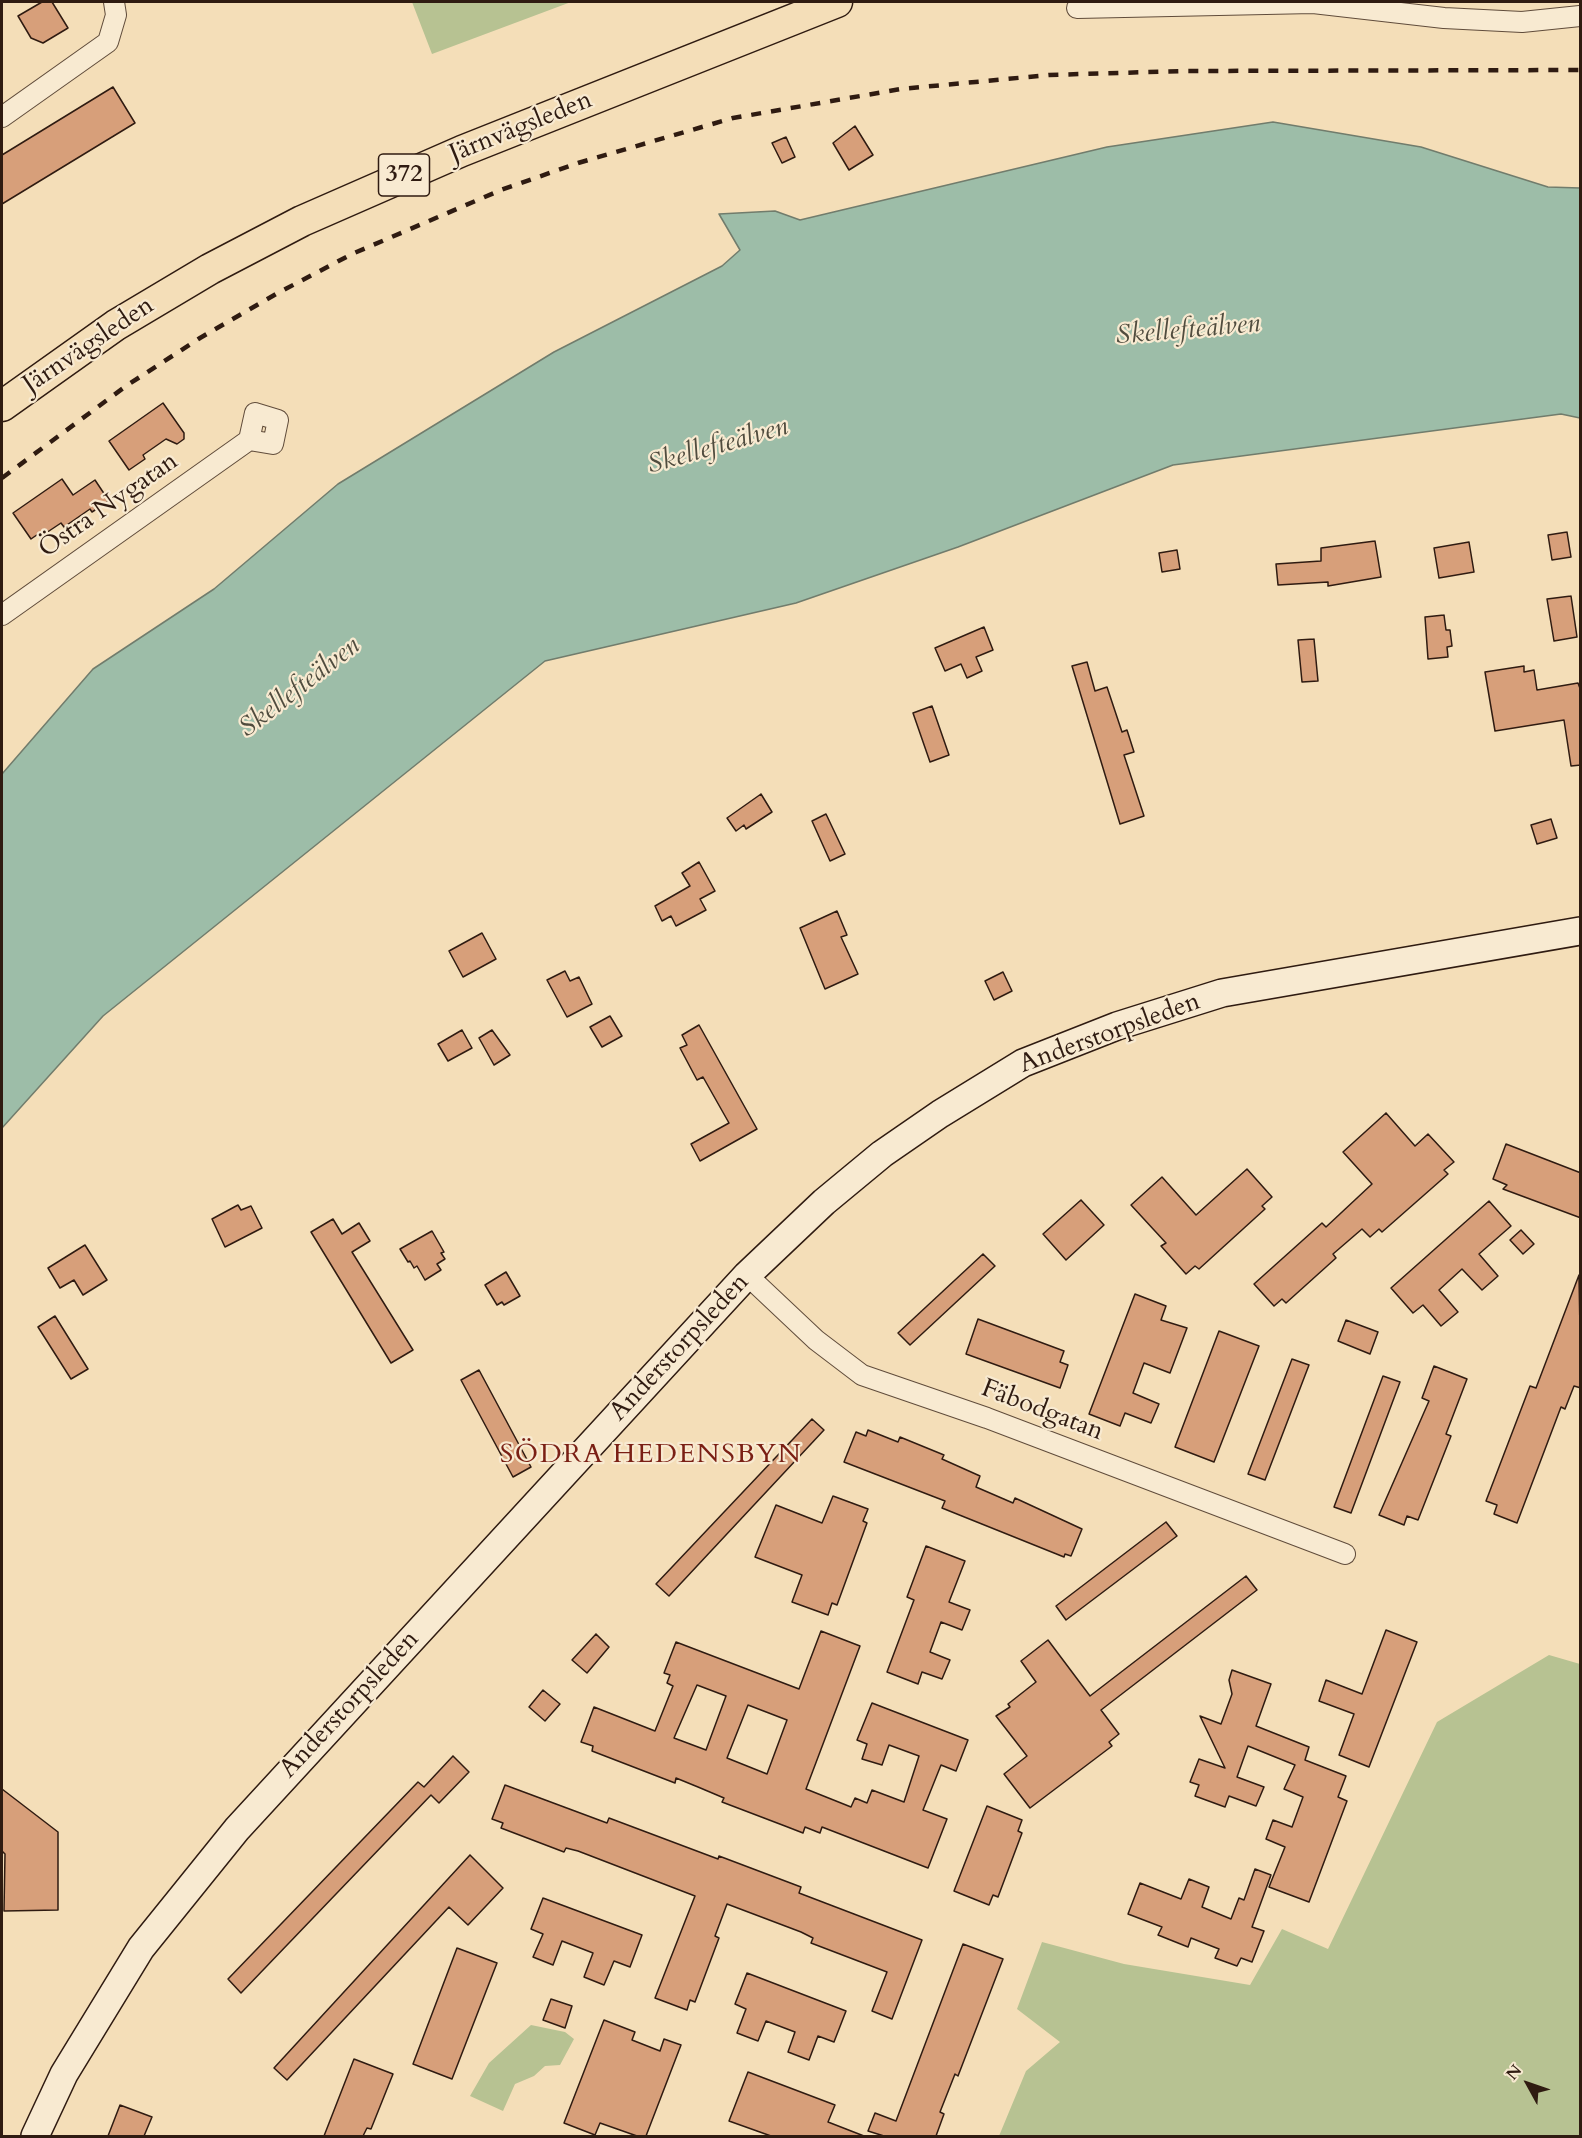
<!DOCTYPE html>
<html>
<head>
<meta charset="utf-8">
<style>
  body { margin:0 }
  #map { position:relative; width:1582px; height:2138px; overflow:hidden; background:#f4deb8; font-family:Cardo,serif }
  canvas { display:block }
  .frame { position:absolute; inset:0; border:3px solid #2f1b11; pointer-events:none }
  .north { position:absolute; left:1498px; top:2054px; width:60px; height:60px; -webkit-text-stroke:4px #f8ead1; paint-order:stroke; rotate:310deg; font-size:16px; font-weight:700; line-height:24px; text-align:center; color:#2f1b11 }
  .north::after { content:''; display:block; margin:auto; width:21px; height:27px; background:#2f1b11; clip-path:polygon(50% 0,100% 100%,50% 72%,0 100%) }
</style>
</head>
<body>
<div id="map">
<canvas width="1582" height="2138"></canvas>
<div class="frame"></div>
<div class="north">N</div>
</div>
<script>
const context = document.querySelector('canvas').getContext('2d');
context.lineJoin = 'round';
function fillPath(path, color) { context.fillStyle = color; context.fill(path, 'evenodd'); }
const toPath = rows => new Path2D(rows.map(r => 'M' + r).join(''));
function stroke(path, color, width, dash) { context.strokeStyle = color; context.lineWidth = width; context.lineCap = dash ? 'butt' : 'round'; context.setLineDash(dash || []); context.stroke(path); }
function write(font, color, halo, rows, align = 'center') {
  context.font = font + ' Cardo,serif'; context.lineWidth = 4.5; context.setLineDash([]); context.textBaseline = 'middle'; context.strokeStyle = halo; context.fillStyle = color; for (const [text, x, y, turn = 0] of rows) {
    context.save(); context.translate(x, y); context.rotate((+turn || 0) * Math.PI / 180); context.textAlign = isNaN(turn) ? turn : align; if (halo) context.strokeText(text, 0, 0); context.fillText(text, 0, 0); context.restore();
  }
}
fillPath(toPath([
  [412,2,571,2,432,54],
  [1549,1655,1580,1664,1580,2136,999,2136,1026,2071,1060,2042,1017,2009,1042,1942,1124,1964,1250,1985,1282,1929,1328,1949,1437,1722],
  [531,2025,565,2032,574,2039,560,2065,545,2066,534,2076,515,2084,503,2111,470,2096,489,2063]
]), '#b7c292');
const water = toPath([
  [1273,122,1421,147,1548,187,1580,188,1580,418,1561,414,1173,465,958,547,796,603,545,661,103,1016,2,1128,2,774,93,669,214,589,338,484,554,352,722,266,740,250,719,214,775,211,800,220,1107,147,1273,122]
]);
fillPath(water, '#9dbda8');
stroke(water, '#717c6c', 1.5);
const building = toPath([
  [42,2,52,2,68,28,43,43,31,38,18,16,42,2],
  [113,87,135,123,2,204,2,155,113,87],
  [855,126,873,155,849,170,833,143,855,126],
  [786,137,795,157,782,163,772,143,786,137],
  [163,403,184,433,184,439,177,444,166,439,143,455,145,459,129,470,109,441,163,403],
  [62,479,73,495,95,480,109,501,92,512,90,509,64,527,61,523,43,535,41,532,31,539,13,513,62,479],
  [1567,532,1571,557,1552,560,1548,535,1567,532],
  [1375,541,1381,577,1328,586,1328,582,1278,585,1276,564,1321,561,1321,548,1375,541],
  [1469,542,1474,572,1439,578,1434,548,1469,542],
  [1177,550,1180,569,1162,572,1159,553,1177,550],
  [1571,596,1577,637,1554,641,1547,599,1571,596],
  [1444,615,1446,630,1450,630,1452,646,1447,647,1448,657,1428,659,1425,617,1444,615],
  [984,627,993,650,976,657,982,671,967,678,961,664,945,671,935,648,984,627],
  [1314,639,1318,681,1302,682,1298,640,1314,639],
  [1087,662,1095,691,1107,687,1122,732,1127,730,1134,752,1124,755,1144,816,1120,824,1072,666,1087,662],
  [1524,666,1524,672,1534,670,1537,690,1578,683,1581,691,1581,765,1571,766,1564,720,1495,731,1485,672,1524,666],
  [932,706,949,755,930,762,913,713,932,706],
  [761,794,772,812,746,829,744,825,736,831,727,818,761,794],
  [826,814,845,854,830,861,812,821,826,814],
  [1551,819,1557,838,1537,844,1531,825,1551,819],
  [699,862,715,891,700,899,706,910,676,926,671,916,662,921,655,906,690,886,682,873,699,862],
  [837,911,847,935,841,937,858,974,825,989,800,928,837,911],
  [482,933,496,959,463,977,449,951,482,933],
  [565,971,570,981,579,977,592,1004,567,1017,547,980,565,971],
  [1003,972,1012,991,994,1000,985,981,1003,972],
  [610,1016,622,1036,602,1047,590,1027,610,1016],
  [699,1025,757,1129,700,1161,691,1144,729,1123,703,1077,697,1080,680,1048,687,1045,682,1035,699,1025],
  [462,1030,472,1048,448,1061,438,1044,462,1030],
  [492,1030,510,1055,494,1065,479,1038,492,1030],
  [1386,1113,1415,1146,1428,1134,1454,1162,1444,1170,1448,1174,1382,1232,1379,1229,1370,1237,1362,1229,1333,1254,1336,1258,1286,1303,1282,1299,1274,1306,1254,1284,1322,1223,1326,1227,1372,1184,1343,1152,1386,1113],
  [1506,1144,1581,1173,1581,1218,1503,1189,1507,1185,1493,1179,1506,1144],
  [1247,1169,1272,1197,1262,1206,1265,1209,1199,1269,1195,1266,1186,1274,1161,1246,1166,1243,1131,1205,1162,1177,1196,1215,1247,1169],
  [1081,1200,1104,1225,1066,1260,1043,1234,1081,1200],
  [1489,1201,1511,1226,1479,1254,1498,1276,1482,1290,1462,1269,1439,1290,1458,1312,1441,1326,1423,1305,1413,1313,1391,1288,1489,1201],
  [238,1205,241,1210,251,1206,262,1228,225,1247,212,1219,238,1205],
  [333,1219,342,1234,359,1223,370,1241,352,1252,413,1350,391,1363,311,1232,333,1219],
  [1521,1230,1534,1244,1523,1254,1510,1240,1521,1230],
  [432,1231,444,1252,441,1253,445,1259,437,1264,441,1270,425,1280,417,1266,414,1268,410,1261,408,1262,400,1249,432,1231],
  [85,1245,107,1280,83,1295,74,1280,60,1288,48,1268,85,1245],
  [983,1254,995,1266,910,1345,898,1333,983,1254],
  [506,1272,520,1296,504,1305,502,1302,497,1305,485,1285,506,1272],
  [1579,1275,1581,1388,1574,1386,1565,1409,1561,1407,1517,1523,1494,1514,1497,1505,1486,1501,1530,1386,1536,1388,1579,1275],
  [1135,1294,1166,1306,1161,1320,1187,1328,1170,1373,1144,1363,1133,1393,1159,1404,1151,1423,1125,1413,1120,1426,1089,1414,1135,1294],
  [55,1316,88,1369,71,1379,38,1327,55,1316],
  [978,1319,1064,1351,1060,1362,1068,1365,1060,1388,966,1354,978,1319],
  [1346,1320,1378,1332,1370,1354,1338,1341,1346,1320],
  [1219,1331,1259,1346,1214,1462,1175,1447,1219,1331],
  [1292,1359,1309,1365,1265,1480,1248,1474,1292,1359],
  [1434,1366,1467,1379,1446,1434,1451,1436,1418,1520,1407,1516,1404,1525,1379,1515,1429,1401,1422,1398,1434,1366],
  [479,1370,531,1467,513,1477,461,1380,479,1370],
  [1383,1376,1400,1382,1351,1513,1334,1507,1383,1376],
  [812,1419,824,1430,669,1596,656,1584,812,1419],
  [868,1430,898,1442,900,1437,944,1455,942,1459,980,1476,976,1487,1013,1503,1015,1498,1082,1529,1071,1556,1065,1554,1064,1557,942,1508,945,1501,844,1462,856,1432,866,1436,868,1430],
  [833,1496,868,1509,863,1521,867,1523,837,1605,832,1603,828,1615,792,1602,802,1575,755,1557,776,1505,822,1523,833,1496],
  [1166,1522,1177,1536,1066,1620,1056,1606,1166,1522],
  [926,1546,965,1561,949,1602,970,1610,962,1630,941,1622,930,1652,950,1660,942,1679,922,1672,918,1684,887,1672,914,1600,907,1597,926,1546],
  [1246,1576,1257,1590,1101,1710,1119,1734,1109,1742,1112,1746,1030,1808,1004,1774,1027,1756,996,1716,1010,1707,1008,1704,1036,1682,1021,1661,1048,1640,1090,1696,1246,1576],
  [1386,1630,1417,1642,1369,1767,1339,1755,1354,1714,1319,1701,1326,1680,1362,1694,1386,1630],
  [821,1631,860,1646,806,1789,851,1807,855,1798,867,1803,872,1790,904,1802,919,1756,889,1745,882,1765,862,1759,867,1744,857,1740,872,1703,968,1740,956,1771,941,1765,923,1810,947,1819,928,1868,822,1827,820,1833,805,1827,803,1833,785,1826,722,1802,724,1798,698,1787,676,1778,675,1783,592,1751,593,1746,581,1742,594,1707,655,1731,673,1686,667,1683,670,1675,664,1673,676,1642,799,1689,821,1631],
  [697,1685,726,1696,706,1750,674,1738,697,1685],
  [748,1705,787,1720,767,1774,727,1758,748,1705],
  [596,1634,609,1647,587,1673,572,1660,596,1634],
  [1232,1670,1271,1684,1256,1726,1309,1747,1305,1760,1346,1776,1338,1797,1347,1801,1309,1902,1269,1887,1285,1847,1266,1839,1273,1820,1292,1827,1303,1797,1284,1789,1295,1765,1248,1746,1237,1777,1264,1787,1256,1806,1229,1796,1225,1807,1195,1796,1199,1785,1190,1782,1199,1759,1225,1768,1200,1716,1221,1724,1232,1694,1229,1680,1232,1670],
  [543,1690,560,1704,545,1721,529,1707,543,1690],
  [453,1756,469,1772,439,1803,431,1795,241,1993,228,1979,418,1782,424,1787,453,1756],
  [505,1785,607,1823,609,1818,718,1859,719,1856,801,1887,799,1893,922,1940,892,2019,872,2011,887,1972,811,1943,813,1938,801,1932,727,1904,715,1936,719,1938,695,2002,690,2000,687,2010,655,1998,695,1896,578,1851,566,1848,564,1852,501,1828,503,1823,492,1819,505,1785],
  [2,1789,58,1832,58,1910,4,1911,5,1854,2,1851,2,1789],
  [987,1806,1022,1820,1018,1831,1022,1833,998,1897,993,1895,989,1905,954,1891,987,1806],
  [470,1855,503,1888,468,1925,449,1907,287,2080,274,2068,470,1855],
  [1255,1869,1271,1875,1252,1927,1264,1931,1252,1962,1241,1958,1237,1966,1215,1958,1219,1949,1191,1938,1188,1947,1158,1935,1162,1927,1128,1914,1140,1883,1181,1899,1189,1879,1209,1887,1202,1907,1231,1919,1239,1898,1244,1900,1255,1869],
  [543,1898,642,1935,630,1967,614,1961,604,1985,584,1977,593,1953,562,1941,553,1965,533,1957,543,1934,531,1929,543,1898],
  [963,1944,1003,1959,958,2076,955,2074,940,2112,944,2114,936,2136,884,2136,868,2131,875,2113,896,2121,963,1944],
  [457,1948,497,1963,452,2079,413,2064,457,1948],
  [747,1973,846,2011,834,2042,818,2036,809,2060,788,2052,795,2032,766,2021,758,2041,737,2033,746,2009,735,2004,747,1973],
  [551,1999,572,2006,565,2028,543,2020,551,1999],
  [604,2020,635,2032,632,2040,660,2051,664,2039,681,2045,646,2136,637,2136,600,2123,595,2135,564,2123,604,2020],
  [354,2059,393,2074,371,2129,367,2128,363,2136,324,2136,354,2059],
  [748,2072,835,2105,828,2122,864,2136,771,2136,729,2121,748,2072],
  [120,2105,152,2117,144,2136,108,2136,120,2105]
]);
fillPath(building, '#d79f7a');
stroke(building, '#2f1b11', 1.5);
const street = toPath([
  [1077,8,1313,3,1444,18,1522,22,1580,16],
  [2,117,108,42,116,15,114,2],
  [2,615,249,440,255,413,278,420,273,444,249,440],
  [747,1275,816,1340,862,1375,987,1418,1345,1554]
]);
const secondary = toPath([
  [35,2136,64,2074,141,1948,237,1829,747,1275,824,1202,882,1154,940,1114,1023,1063,1117,1026,1222,993,1580,931]
]);
const primary = toPath([
  [2,406,116,325,210,269,302,221,462,151,837,2]
]);
stroke(street, '#604c3b', 22);
stroke(secondary, '#2f1b11', 30);
stroke(primary, '#2f1b11', 33);
stroke(street, '#f8ead1', 20);
stroke(secondary, '#f8ead1', 27);
stroke(primary, '#f4deb8', 30);
stroke(toPath([
  [2,478,126,386,200,338,276,294,352,254,501,190,578,163,733,118,901,89,1049,75,1183,71,1580,70]
]), '#2f1b11', 4.5, [10, 10]);
for (const [x, y, w] of [
  [404,175,51]
]) { const box = new Path2D(); box.roundRect(x - w / 2, y - 21, w, 42, 4.5); context.fillStyle = '#f8ead1'; context.fill(box); stroke(box, '#2f1b11', 1.5); }
write('bold 24px', '#2f1b11', null, [
  ["372",404,175]
]);
write('26px', '#2f1b11', '#f8ead1', [
  ["Järnvägsleden",521,128,-22],
  ["Järnvägsleden",89,346,-34],
  ["Östra Nygatan",109,506,-35],
  ["Anderstorpsleden",1110,1034,-20],
  ["Anderstorpsleden",680,1348,-47],
  ["Fäbodgatan",1042,1411,21],
  ["Anderstorpsleden",350,1705,-47]
]);
write('italic 27px', '#504c3e', '#f8ead1', [
  ["Skellefteälven",1188,331,-5],
  ["Skellefteälven",718,447,-16],
  ["Skellefteälven",300,688,-38]
]);
context.letterSpacing = '1.5px';
write('27px', '#7a1f14', '#f8ead1', [
  ["SÖDRA HEDENSBYN",651,1456]
]);
context.letterSpacing = '0px';
</script>
</body>
</html>
